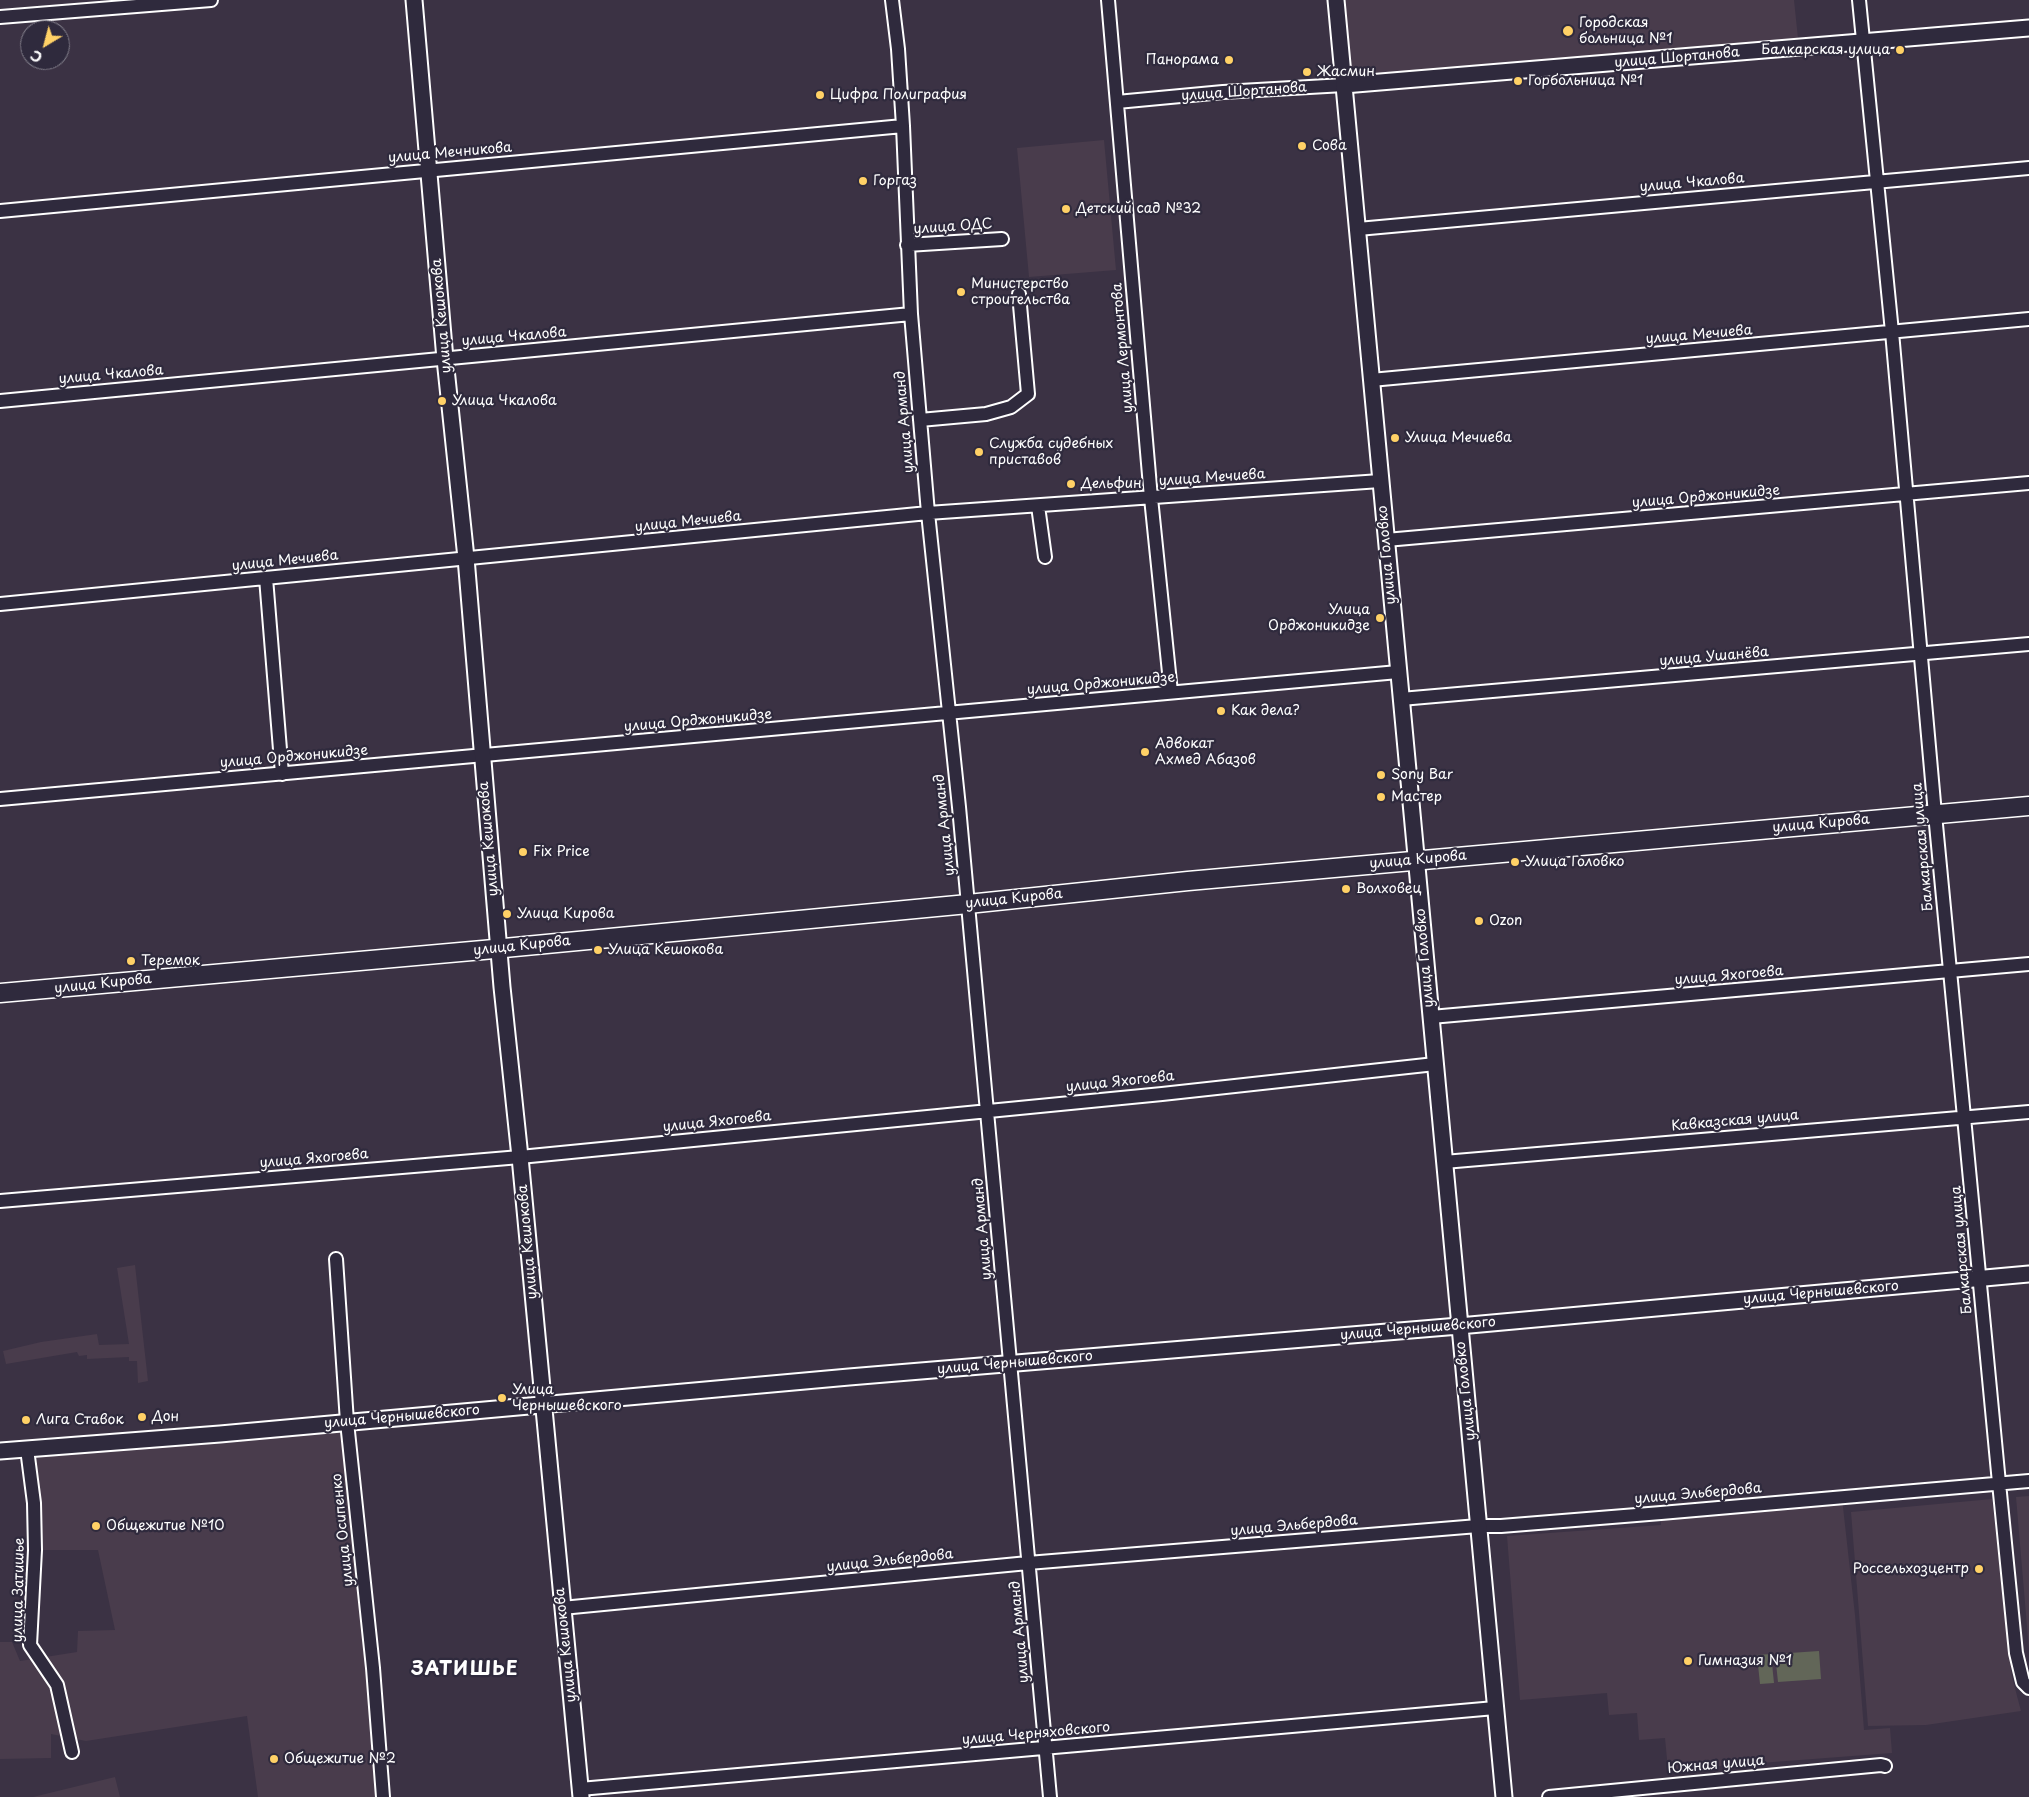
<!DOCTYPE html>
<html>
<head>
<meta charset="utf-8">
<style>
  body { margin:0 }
  #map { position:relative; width:2029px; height:1797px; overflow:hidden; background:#3b3244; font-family:"Playpen Sans",sans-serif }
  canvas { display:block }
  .north { position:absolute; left:20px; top:20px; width:50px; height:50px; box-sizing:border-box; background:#2f2a3d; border:1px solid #827f8b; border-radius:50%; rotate:217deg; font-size:14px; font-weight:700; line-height:20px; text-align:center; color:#fff }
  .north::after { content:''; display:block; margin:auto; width:18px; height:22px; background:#ffd166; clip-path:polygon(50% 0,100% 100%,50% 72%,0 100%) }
</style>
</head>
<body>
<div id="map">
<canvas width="2029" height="1797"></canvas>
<div class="north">С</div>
</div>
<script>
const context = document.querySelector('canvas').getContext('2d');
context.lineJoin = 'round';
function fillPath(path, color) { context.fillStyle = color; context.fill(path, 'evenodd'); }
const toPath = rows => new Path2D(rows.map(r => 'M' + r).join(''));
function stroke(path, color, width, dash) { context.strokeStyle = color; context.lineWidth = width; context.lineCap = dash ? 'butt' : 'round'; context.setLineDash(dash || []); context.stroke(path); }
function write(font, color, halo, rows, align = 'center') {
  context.font = font + ' "Playpen Sans",sans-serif'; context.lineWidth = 4.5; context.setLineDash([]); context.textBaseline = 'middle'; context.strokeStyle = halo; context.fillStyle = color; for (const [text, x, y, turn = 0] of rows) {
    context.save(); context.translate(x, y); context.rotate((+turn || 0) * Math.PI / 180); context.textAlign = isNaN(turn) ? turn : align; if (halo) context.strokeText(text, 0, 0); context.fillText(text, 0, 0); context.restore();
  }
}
fillPath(toPath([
  [1336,0,1794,0,1799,48,1344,85],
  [1104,140,1116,270,1029,277,1017,148],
  [135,1265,148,1381,138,1383,137,1361,129,1361,129,1357,87,1359,87,1355,79,1356,77,1352,6,1364,3,1351,41,1342,97,1334,99,1345,129,1344,117,1268],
  [347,1422,383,1797,258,1797,247,1716,86,1741,51,1734,51,1758,0,1759,0,1642,12,1642,20,1661,77,1652,78,1631,115,1630,98,1550,35,1550,27,1449],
  [2029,1496,2029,1650,2016,1497],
  [1842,1498,1855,1615,1864,1730,1890,1728,1892,1753,1668,1770,1665,1738,1639,1740,1637,1713,1609,1715,1607,1693,1520,1700,1507,1536,1661,1525,1661,1513],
  [1992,1499,2012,1677,2021,1711,1926,1725,1868,1726,1851,1512],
  [115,1777,120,1797,33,1797]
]), '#493c4c');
fillPath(toPath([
  [1819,1651,1821,1679,1778,1682,1775,1654],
  [1771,1654,1774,1683,1760,1684,1757,1655]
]), '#626658');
const minor = toPath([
  [892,0,898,49,903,126,911,314,928,513,959,807,1050,1797],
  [1108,0,1151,498,1171,692],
  [1859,0,1892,332,1935,814,1999,1483,2016,1653,2023,1682,2029,1688],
  [0,17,211,0],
  [1117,102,1223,92,1344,85],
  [0,211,903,126],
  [1358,229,2029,168],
  [907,245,1002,239],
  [1371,380,2029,319],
  [0,401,911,314],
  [920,420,986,414,1011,407,1028,394,1019,294],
  [1038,506,1045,557],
  [1386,540,2029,483],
  [266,578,282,774],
  [0,604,928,513,1380,481],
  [1401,699,2029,644],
  [0,799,1398,672],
  [1431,1017,2029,964],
  [1444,1162,2029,1112],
  [0,1201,520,1157,1162,1094,1435,1064],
  [336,1259,347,1422,373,1668,383,1797],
  [27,1449,34,1503,35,1550,30,1645,57,1685,72,1752],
  [562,1608,1028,1563,1478,1526,1501,1526,1661,1513,2029,1481],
  [580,1789,1495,1708],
  [1549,1797,1881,1765,1885,1766]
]);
const tertiary = toPath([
  [414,0,445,359,466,558,502,987,520,1157,581,1797],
  [1336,0,1504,1797],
  [1344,85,2029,28],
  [0,1451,220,1434,849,1377,1459,1326,2029,1274]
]);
const secondary = toPath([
  [0,993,483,950,968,904,1188,881,2029,806]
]);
stroke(minor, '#fff', 16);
stroke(tertiary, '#fff', 19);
stroke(secondary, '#fff', 21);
stroke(minor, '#2f2a3d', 12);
stroke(tertiary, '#2f2a3d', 15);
stroke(secondary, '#2f2a3d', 18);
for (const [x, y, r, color] of [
  [1568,31,6,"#ffd166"],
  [1900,50,5,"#ffd166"],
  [1229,60,5,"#ffd166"],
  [1307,72,5,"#ffd166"],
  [1518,81,5,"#ffd166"],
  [820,95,5,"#ffd166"],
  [1302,146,5,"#ffd166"],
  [863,181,5,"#ffd166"],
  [1066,209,5,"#ffd166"],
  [961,292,5,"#ffd166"],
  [442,401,5,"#ffd166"],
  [1395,438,5,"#ffd166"],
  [979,452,5,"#ffd166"],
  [1071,484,5,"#ffd166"],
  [1380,618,5,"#ffd166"],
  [1221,711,5,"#ffd166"],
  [1145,752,5,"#ffd166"],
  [1381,775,5,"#ffd166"],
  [1381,797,5,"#ffd166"],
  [523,852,5,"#ffd166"],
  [1515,862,5,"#ffd166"],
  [1346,889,5,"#ffd166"],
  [507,914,5,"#ffd166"],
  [1479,921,5,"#ffd166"],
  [598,950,5,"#ffd166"],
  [131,961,5,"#ffd166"],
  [502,1398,5,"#ffd166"],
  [142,1417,5,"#ffd166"],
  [26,1420,5,"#ffd166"],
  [96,1526,5,"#ffd166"],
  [1979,1569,5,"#ffd166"],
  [1688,1661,5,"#ffd166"],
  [274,1759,5,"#ffd166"]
]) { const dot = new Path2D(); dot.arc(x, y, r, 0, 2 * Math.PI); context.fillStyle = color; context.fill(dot); stroke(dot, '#2f2a3d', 2); }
write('14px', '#fff', '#2f2a3d', [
  ["Городская",1579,23],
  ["больница №1",1579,39],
  ["Балкарская улица",1890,50,"right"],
  ["Панорама",1219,60,"right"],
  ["Жасмин",1317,72],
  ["Горбольница №1",1528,81],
  ["Цифра Полиграфия",830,95],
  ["Сова",1312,146],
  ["Горгаз",873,181],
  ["Детский сад №32",1076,209],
  ["Министерство",971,284],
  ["строительства",971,300],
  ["Улица Чкалова",452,401],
  ["Улица Мечиева",1405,438],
  ["Служба судебных",989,444],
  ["приставов",989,460],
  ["Дельфин",1081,484],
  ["Улица",1370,610,"right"],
  ["Орджоникидзе",1370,626,"right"],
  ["Как дела?",1231,711],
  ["Адвокат",1155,744],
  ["Ахмед Абазов",1155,760],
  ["Sony Bar",1391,775],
  ["Мастер",1391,797],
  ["Fix Price",533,852],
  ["Улица Головко",1525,862],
  ["Волховец",1356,889],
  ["Улица Кирова",517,914],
  ["Ozon",1489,921],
  ["Улица Кешокова",608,950],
  ["Теремок",141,961],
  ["Улица",512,1390],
  ["Чернышевского",512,1406],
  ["Дон",152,1417],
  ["Лига Ставок",36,1420],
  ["Общежитие №10",106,1526],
  ["Россельхозцентр",1969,1569,"right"],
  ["Гимназия №1",1698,1661],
  ["Общежитие №2",284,1759]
], 'left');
write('14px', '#fff', '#2f2a3d', [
  ["улица Шортанова",1677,58,-5],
  ["улица Шортанова",1244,92,-4],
  ["улица Мечникова",450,153,-5],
  ["улица Чкалова",1692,183,-5],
  ["улица ОДС",953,227,-4],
  ["улица Кешокова",442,316,-95],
  ["улица Мечиева",1699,335,-5],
  ["улица Чкалова",514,337,-5],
  ["улица Лермонтова",1123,348,-95],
  ["улица Чкалова",111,375,-5],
  ["улица Арманд",905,422,-95],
  ["улица Мечиева",1212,478,-4],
  ["улица Орджоникидзе",1706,497,-5],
  ["улица Мечиева",688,522,-6],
  ["улица Головко",1387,555,-95],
  ["улица Мечиева",285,561,-6],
  ["улица Ушанёва",1714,657,-5],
  ["улица Орджоникидзе",1101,684,-5],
  ["улица Орджоникидзе",698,721,-5],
  ["улица Орджоникидзе",294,757,-5],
  ["улица Кирова",1821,824,-5],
  ["улица Арманд",945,825,-96],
  ["улица Кешокова",489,839,-95],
  ["Балкарская улица",1923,847,-95],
  ["улица Кирова",1418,860,-5],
  ["улица Кирова",1014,899,-6],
  ["улица Кирова",522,946,-6],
  ["улица Головко",1425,958,-95],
  ["улица Яхогоева",1729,976,-5],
  ["улица Кирова",103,984,-6],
  ["улица Яхогоева",1120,1082,-6],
  ["Кавказская улица",1735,1121,-5],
  ["улица Яхогоева",717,1122,-6],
  ["улица Яхогоева",314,1159,-5],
  ["улица Арманд",983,1229,-95],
  ["улица Кешокова",528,1242,-95],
  ["Балкарская улица",1962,1250,-95],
  ["улица Чернышевского",1821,1293,-5],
  ["улица Чернышевского",1418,1329,-5],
  ["улица Чернышевского",1015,1363,-5],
  ["улица Головко",1466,1391,-96],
  ["улица Чернышевского",402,1417,-5],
  ["улица Эльбердова",1698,1494,-5],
  ["улица Эльбердова",1294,1526,-5],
  ["улица Осипенко",343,1530,-96],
  ["улица Эльбердова",890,1561,-6],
  ["улица Затишье",19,1590,-89],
  ["улица Арманд",1020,1632,-95],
  ["улица Кешокова",566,1645,-96],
  ["улица Черняховского",1036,1734,-5],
  ["Южная улица",1716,1765,-5]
]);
context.letterSpacing = '1px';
write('bold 19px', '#fff', '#2f2a3d', [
  ["ЗАТИШЬЕ",465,1670]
]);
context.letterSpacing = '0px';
</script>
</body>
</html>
